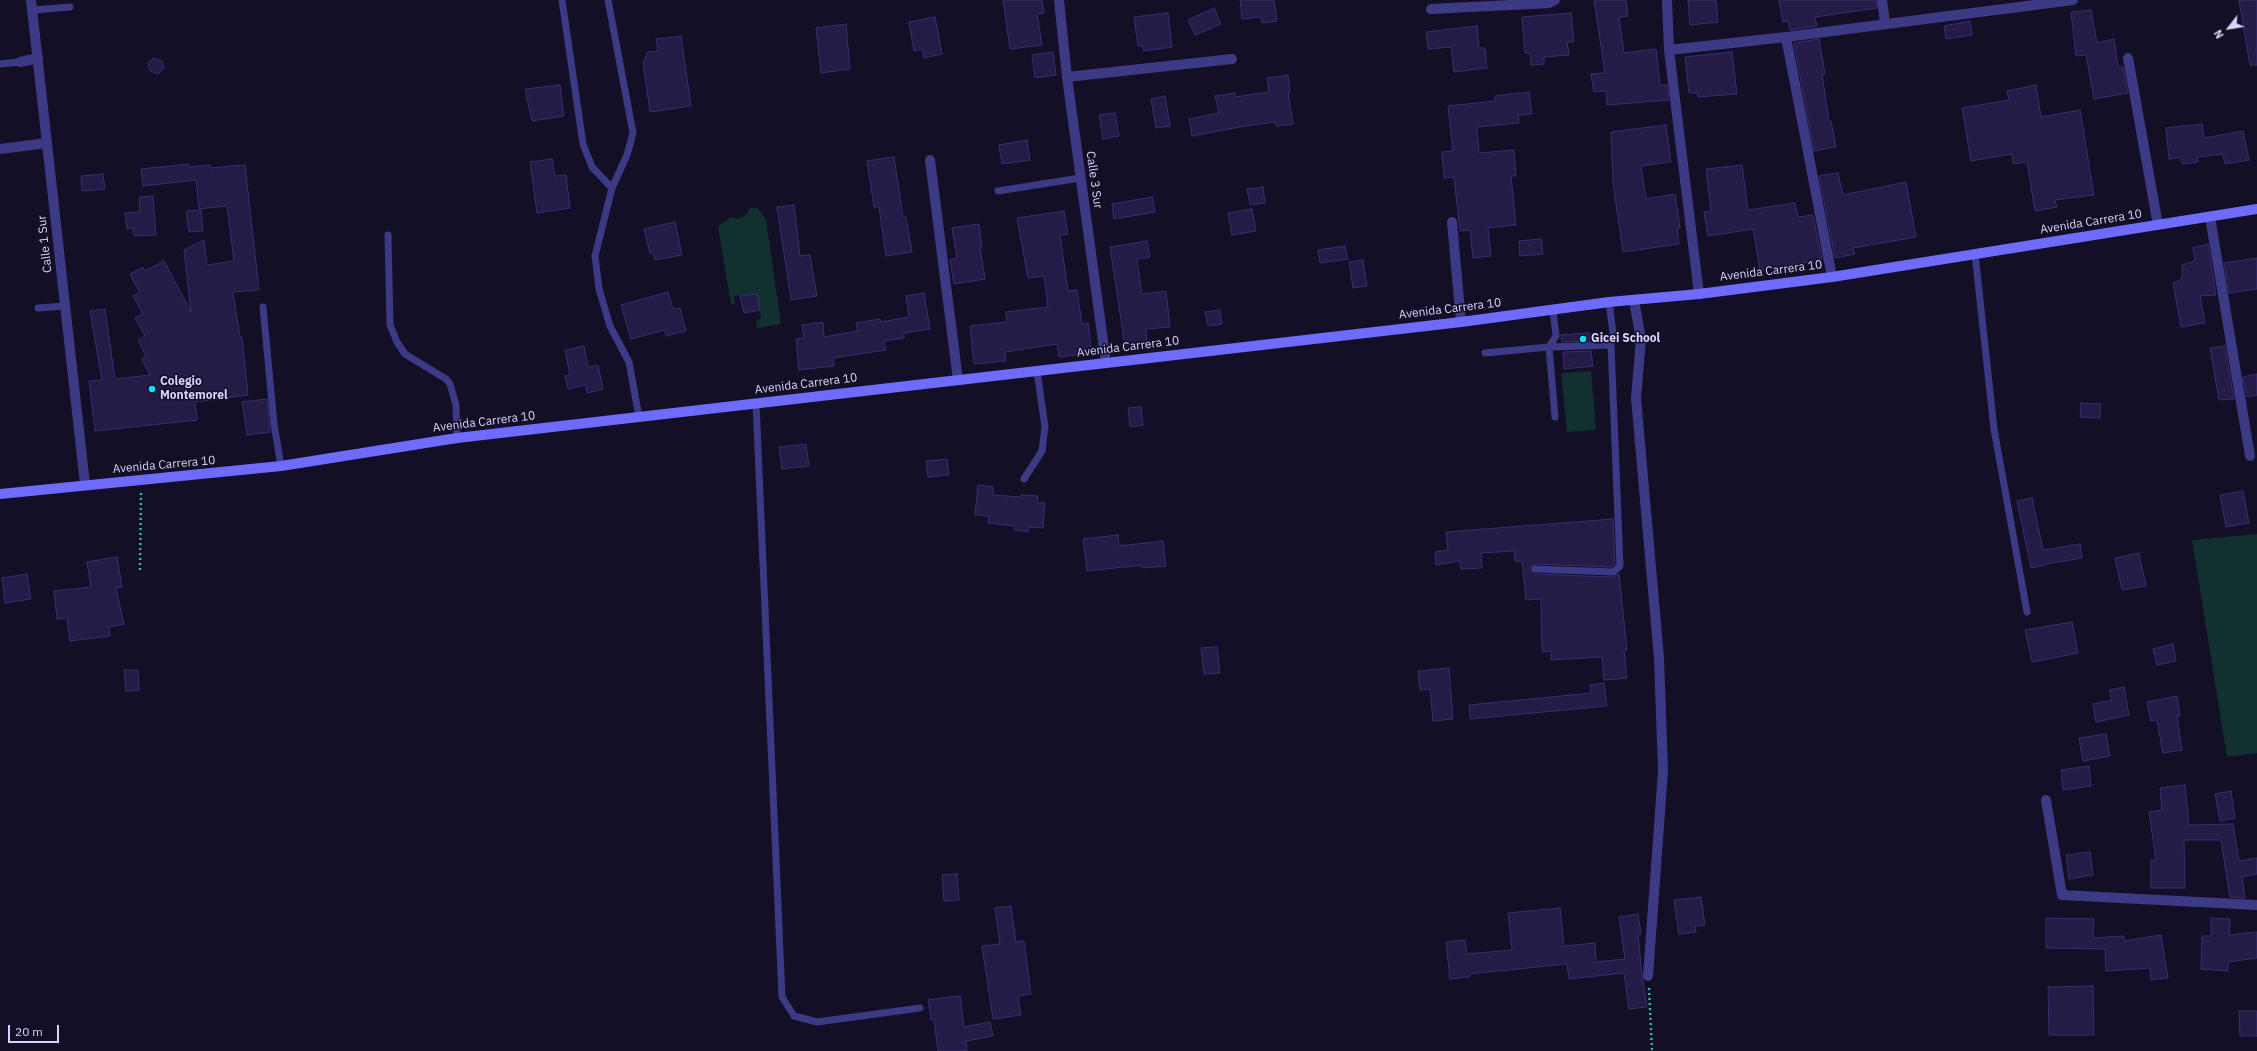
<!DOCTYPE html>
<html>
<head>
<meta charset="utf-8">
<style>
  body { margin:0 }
  #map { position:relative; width:2257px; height:1051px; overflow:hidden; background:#130f26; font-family:"IBM Plex Sans",sans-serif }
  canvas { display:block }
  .north { position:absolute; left:2209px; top:8px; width:40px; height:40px; -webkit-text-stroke:3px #130f26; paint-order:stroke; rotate:239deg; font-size:11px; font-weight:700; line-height:16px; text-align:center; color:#d9d4ff }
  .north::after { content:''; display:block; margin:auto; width:14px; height:18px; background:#d9d4ff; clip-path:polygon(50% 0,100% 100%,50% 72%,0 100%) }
  .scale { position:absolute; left:8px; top:1025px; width:51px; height:18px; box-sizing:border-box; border:2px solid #d9d4ff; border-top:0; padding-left:5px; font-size:12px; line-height:14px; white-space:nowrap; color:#d9d4ff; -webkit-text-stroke:3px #130f26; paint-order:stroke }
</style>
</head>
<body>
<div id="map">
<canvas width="2257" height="1051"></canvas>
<div class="north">N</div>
<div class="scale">20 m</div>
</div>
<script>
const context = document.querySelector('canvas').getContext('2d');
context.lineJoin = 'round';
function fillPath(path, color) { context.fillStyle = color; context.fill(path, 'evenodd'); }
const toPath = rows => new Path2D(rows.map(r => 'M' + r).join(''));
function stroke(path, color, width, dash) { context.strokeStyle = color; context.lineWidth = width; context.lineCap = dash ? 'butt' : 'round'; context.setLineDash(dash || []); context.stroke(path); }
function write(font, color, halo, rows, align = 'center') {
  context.font = font + ' "IBM Plex Sans",sans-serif'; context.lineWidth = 3; context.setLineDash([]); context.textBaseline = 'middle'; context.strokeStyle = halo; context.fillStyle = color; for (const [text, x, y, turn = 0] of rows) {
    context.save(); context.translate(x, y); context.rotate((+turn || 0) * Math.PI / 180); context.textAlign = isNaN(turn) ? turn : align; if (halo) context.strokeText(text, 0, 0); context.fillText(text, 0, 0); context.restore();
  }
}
fillPath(toPath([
  [750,208,757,208,766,219,781,324,757,328,756,320,761,319,757,294,734,296,735,304,731,304,718,227,731,217,737,219,746,215],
  [1591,371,1596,430,1567,432,1561,373],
  [2257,534,2257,753,2227,757,2192,540]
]), '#12302f');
const building = toPath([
  [1003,0,1042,0,1044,13,1037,14,1042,45,1010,49,1003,0],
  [1240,0,1274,0,1277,21,1262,23,1261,17,1242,19,1240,0],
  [1594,0,1626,0,1628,16,1619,17,1624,53,1656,49,1660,85,1667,85,1669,100,1607,105,1606,91,1594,92,1591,74,1605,73,1594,0],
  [1688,0,1716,0,1718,22,1690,25,1688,0],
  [1779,0,1876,0,1877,8,1815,17,1817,26,1790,30,1788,21,1783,22,1779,0],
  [2239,0,2257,0,2257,65,2250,65,2239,0],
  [1214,8,1221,24,1195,35,1188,20,1214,8],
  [2091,10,2097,43,2114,39,2118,67,2123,67,2128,93,2094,99,2086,55,2076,56,2071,12,2091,10],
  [1168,13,1172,47,1144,51,1143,46,1138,46,1134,17,1168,13],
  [1571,13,1574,42,1567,42,1569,55,1544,57,1544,64,1531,65,1530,53,1525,53,1522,17,1571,13],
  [935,17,942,54,924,58,922,49,914,51,909,22,935,17],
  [1970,21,1972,35,1946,39,1944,26,1970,21],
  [846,24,850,69,821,73,816,28,846,24],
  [1477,26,1479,48,1485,48,1487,68,1454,72,1451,47,1428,49,1426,32,1477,26],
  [681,36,691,106,650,112,643,63,648,52,658,51,656,39,681,36],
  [1819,39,1825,74,1822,74,1829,121,1831,121,1836,147,1814,151,1794,43,1819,39],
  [1053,52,1056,75,1035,78,1032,55,1053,52],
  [1732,52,1737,94,1698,97,1697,93,1689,93,1685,57,1732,52],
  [154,58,162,61,164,68,158,74,150,71,148,63,154,58],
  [1288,75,1290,93,1288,93,1293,124,1276,126,1276,122,1245,126,1192,136,1189,119,1219,113,1215,96,1235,93,1235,97,1269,92,1267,78,1288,75],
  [560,85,564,116,532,121,525,89,560,85],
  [2036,85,2041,117,2080,110,2094,195,2055,200,2057,207,2035,211,2027,162,2013,164,2012,154,1971,161,1962,108,2009,100,2007,91,2036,85],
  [1529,92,1532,114,1518,115,1519,123,1477,127,1479,153,1514,150,1516,176,1511,176,1516,225,1488,228,1491,256,1473,258,1470,230,1460,231,1454,177,1444,178,1442,152,1453,151,1448,106,1495,101,1495,96,1529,92],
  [1165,96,1170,126,1156,128,1151,99,1165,96],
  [1115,113,1119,136,1103,139,1099,115,1115,113],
  [2202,124,2204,138,2243,131,2249,160,2225,164,2223,154,2197,157,2198,162,2182,164,2181,157,2169,159,2166,128,2202,124],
  [1666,125,1671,162,1641,166,1646,199,1675,194,1680,228,1677,229,1679,244,1623,252,1613,183,1611,132,1666,125],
  [1027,140,1030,160,1002,164,999,145,1027,140],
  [894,157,903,217,906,217,912,252,886,256,879,207,874,207,867,161,894,157],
  [552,159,555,176,566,175,570,208,537,213,530,162,552,159],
  [189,164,189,167,210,165,210,168,245,165,259,290,233,292,240,337,242,337,248,395,195,402,197,420,95,431,89,381,102,380,90,311,105,309,115,379,150,375,142,359,146,356,138,340,145,336,135,318,143,314,133,296,140,293,130,274,143,267,145,271,164,261,191,312,184,250,204,240,207,265,234,261,227,206,199,209,196,180,143,186,141,169,189,164],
  [1742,165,1748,210,1795,203,1798,217,1813,215,1822,260,1760,270,1753,229,1708,236,1704,212,1711,211,1706,169,1742,165],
  [1838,173,1843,195,1906,182,1916,237,1853,248,1855,254,1835,258,1819,176,1838,173],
  [103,174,105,189,82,191,81,176,103,174],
  [1263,187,1265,203,1250,205,1247,189,1263,187],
  [153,196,156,235,134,236,133,228,127,229,125,213,140,212,139,197,153,196],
  [1152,197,1155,212,1114,219,1112,204,1152,197],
  [794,205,800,256,810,255,817,296,791,300,777,207,794,205],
  [1252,209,1256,231,1232,235,1228,213,1252,209],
  [201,210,203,231,189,232,186,211,201,210],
  [1064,211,1068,234,1060,235,1068,291,1077,290,1082,324,1088,323,1092,353,1059,357,1057,344,1005,352,1006,361,974,364,970,326,1007,322,1006,312,1048,307,1044,276,1028,278,1017,218,1064,211],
  [675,222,682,255,655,260,653,253,650,253,644,229,675,222],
  [979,224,982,247,980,248,985,279,954,284,950,260,957,258,952,228,979,224],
  [1541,239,1543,254,1520,256,1519,241,1541,239],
  [1147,241,1150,257,1137,259,1142,294,1166,291,1170,327,1146,329,1147,343,1125,346,1110,247,1147,241],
  [2208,244,2216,295,2200,296,2205,323,2181,327,2173,283,2182,279,2182,265,2195,261,2193,248,2208,244],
  [1345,246,1348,259,1320,263,1318,250,1345,246],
  [2257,258,2257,289,2229,293,2224,263,2257,258],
  [1363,260,1367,286,1353,288,1349,262,1363,260],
  [668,292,673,309,680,308,686,331,666,336,665,330,631,339,621,305,668,292],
  [924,293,930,329,904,333,904,338,884,341,886,350,833,358,834,366,799,370,796,339,804,338,802,325,823,322,824,337,858,331,856,323,880,319,881,322,909,317,906,296,924,293],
  [757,294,760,310,744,313,740,296,757,294],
  [1220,310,1222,324,1208,326,1205,312,1220,310],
  [1589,333,1590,341,1562,342,1561,335,1589,333],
  [584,346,588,367,598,365,603,389,587,393,586,385,568,389,565,376,570,375,565,350,584,346],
  [2225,346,2234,399,2219,400,2210,348,2225,346],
  [1591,351,1593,366,1564,369,1563,352,1591,351],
  [2257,374,2257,395,2247,397,2243,377,2257,374],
  [267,399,270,432,247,435,242,402,267,399],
  [2081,403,2101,404,2100,418,2080,417,2081,403],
  [1141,407,1143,425,1130,427,1128,408,1141,407],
  [806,444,809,466,782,469,779,447,806,444],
  [947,459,949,475,928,477,926,461,947,459],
  [978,485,993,487,993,495,1021,497,1021,495,1038,496,1037,503,1045,503,1043,528,1029,527,1028,532,1015,530,1015,526,988,523,989,516,975,515,978,485],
  [2243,491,2249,523,2226,527,2220,495,2243,491],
  [2032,498,2043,550,2080,544,2082,558,2046,564,2046,565,2031,568,2017,501,2032,498],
  [1613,519,1615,564,1611,567,1535,564,1530,569,1535,574,1613,577,1619,574,1627,650,1624,650,1627,678,1604,680,1602,657,1551,660,1551,651,1542,652,1541,599,1526,600,1522,561,1515,561,1514,551,1481,553,1482,568,1461,569,1460,561,1436,565,1435,552,1448,550,1446,532,1613,519],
  [1118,535,1119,546,1163,541,1166,566,1142,568,1142,565,1087,571,1083,539,1118,535],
  [2139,553,2146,586,2122,590,2115,558,2139,553],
  [117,557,122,587,116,588,124,624,109,627,110,636,70,641,67,618,57,619,54,591,91,587,87,562,117,557],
  [27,574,31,599,5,603,2,578,27,574],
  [2072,622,2078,653,2032,662,2025,630,2072,622],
  [2173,644,2176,661,2157,665,2153,649,2173,644],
  [1217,647,1220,673,1204,674,1201,648,1217,647],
  [1449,668,1453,719,1433,721,1430,689,1420,690,1418,671,1449,668],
  [124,670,138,670,139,690,126,691,124,670],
  [1604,683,1607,706,1470,719,1469,705,1591,693,1590,685,1604,683],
  [2124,687,2129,715,2096,722,2093,704,2112,700,2109,690,2124,687],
  [2177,696,2180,716,2177,716,2182,750,2163,753,2157,720,2151,721,2147,702,2177,696],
  [2106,734,2110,756,2083,761,2079,738,2106,734],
  [2089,766,2091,786,2063,790,2061,770,2089,766],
  [2185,785,2189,825,2233,824,2239,861,2257,858,2257,874,2242,877,2245,898,2230,897,2221,840,2184,840,2185,888,2151,888,2151,860,2156,860,2149,812,2162,810,2160,788,2185,785],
  [2231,791,2235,818,2220,821,2215,794,2231,791],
  [2090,852,2093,875,2069,879,2066,855,2090,852],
  [957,874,959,900,944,901,942,875,957,874],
  [1701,897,1705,925,1695,926,1696,932,1679,934,1674,900,1701,897],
  [1011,906,1016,942,1024,941,1031,994,1018,996,1021,1015,993,1019,982,946,1000,944,995,908,1011,906],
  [1560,908,1564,946,1595,943,1596,962,1625,959,1619,917,1638,914,1641,934,1638,935,1642,976,1647,1007,1629,1009,1624,973,1569,979,1567,964,1469,974,1469,977,1450,979,1446,942,1465,940,1467,954,1512,950,1508,913,1560,908],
  [2046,918,2094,919,2093,938,2124,936,2124,941,2161,935,2168,978,2151,980,2150,968,2106,971,2105,949,2046,948,2046,918],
  [2211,918,2230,919,2229,935,2257,932,2257,958,2228,962,2228,971,2201,969,2202,936,2211,936,2211,918],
  [2093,986,2094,1035,2049,1035,2048,987,2093,986],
  [960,996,964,1027,990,1022,993,1036,966,1041,967,1051,938,1051,934,1019,931,1020,928,1000,960,996],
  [2239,1011,2257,1011,2257,1036,2240,1036,2239,1011]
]);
fillPath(building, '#241b47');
stroke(building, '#3b2d73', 1);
stroke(toPath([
  [140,570,141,493],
  [1649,988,1652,1051]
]), '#2fb8b0', 2.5, [2, 3]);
stroke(toPath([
  [562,0,583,144,592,167,612,188],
  [608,0,633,133,627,155,612,188,595,256,599,289,610,326,629,362,639,417],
  [33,10,70,7],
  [0,64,20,62],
  [998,191,1080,178],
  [388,235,390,325,397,342,405,354,446,379,450,384,456,405,457,438],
  [1975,254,1994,429,2027,612],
  [263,307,274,424,281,466],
  [38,308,65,306],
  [1553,310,1556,336,1549,347,1555,417],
  [1485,353,1549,347,1611,345],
  [756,403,782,997,794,1016,817,1022,920,1008],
  [1024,479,1042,451,1045,427,1037,371],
  [1535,569,1613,572,1620,566,1611,345,1613,333,1609,302]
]), '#3d3a85', 7);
stroke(toPath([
  [31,0,85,484],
  [1059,0,1067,77,1106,363],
  [1667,0,1669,50,1699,294],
  [1882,0,1885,23],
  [1431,9,1531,4,1549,3,1555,0],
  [1786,37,1832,277],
  [1669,50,1786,37,2073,0],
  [2128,58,2158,225],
  [20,62,38,58],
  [1067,77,1232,59],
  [0,149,47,143],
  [930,160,958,380],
  [2210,217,2250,456],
  [1452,222,1461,322],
  [1634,301,1641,339,1636,398,1659,658,1663,771,1648,976],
  [2046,800,2062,895,2257,905]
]), '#3d3a85', 10);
stroke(toPath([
  [0,494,281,466,457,438,1461,322,1609,302,1699,294,1832,277,2257,209]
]), '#6f6bff', 10);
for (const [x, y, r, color] of [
  [1583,339,4,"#00e5ff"],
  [152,389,4,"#00e5ff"]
]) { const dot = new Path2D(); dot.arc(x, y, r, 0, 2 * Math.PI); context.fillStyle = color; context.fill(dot); stroke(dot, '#130f26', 1.5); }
write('12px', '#d9d4ff', '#130f26', [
  ["Calle 3 Sur",1094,180,82],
  ["Avenida Carrera 10",2091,222,-9],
  ["Calle 1 Sur",45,244,-96],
  ["Avenida Carrera 10",1771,271,-7],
  ["Avenida Carrera 10",1450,309,-7],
  ["Avenida Carrera 10",1128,347,-7],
  ["Avenida Carrera 10",806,384,-7],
  ["Avenida Carrera 10",484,422,-7],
  ["Avenida Carrera 10",164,465,-5]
]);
write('bold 12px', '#d9d4ff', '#130f26', [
  ["Gicei School",1591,339],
  ["Colegio",160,382],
  ["Montemorel",160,396]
], 'left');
</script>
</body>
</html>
